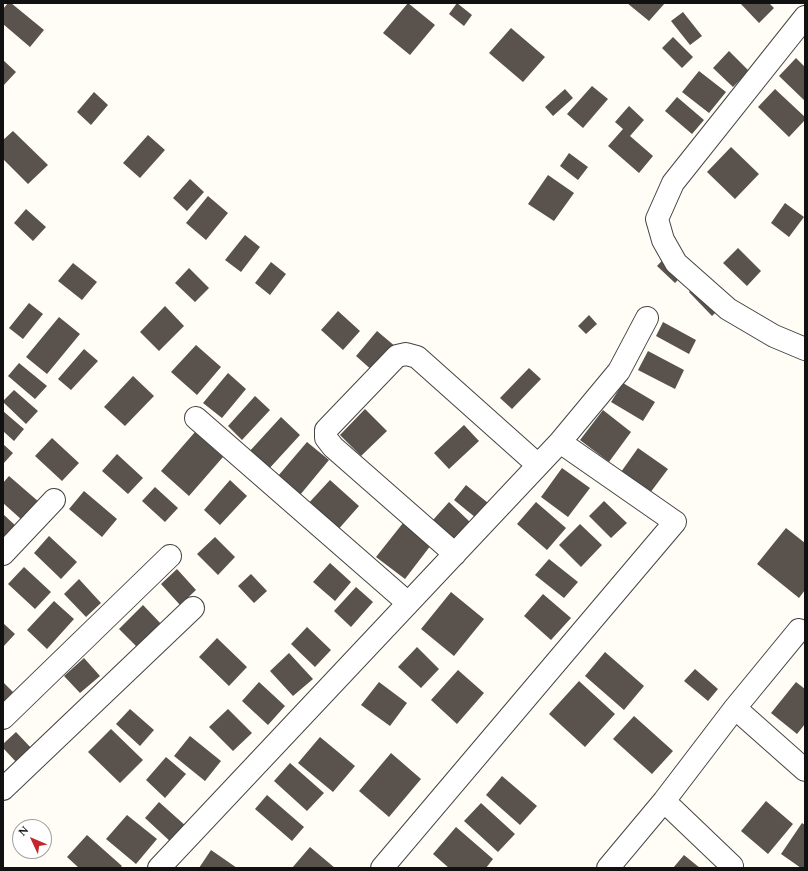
<!DOCTYPE html>
<html>
<head>
<meta charset="utf-8">
<style>
  body { margin:0 }
  #map { position:relative; width:808px; height:871px; overflow:hidden; background:#fffdf5; font-family:Spectral,serif }
  canvas { display:block }
  .frame { position:absolute; inset:0; border:4px solid #111; pointer-events:none }
  .north { position:absolute; left:12px; top:819px; width:40px; height:40px; box-sizing:border-box; background:#fff; border:1px solid #a0a0a0; border-radius:50%; rotate:314deg; font-size:11px; font-weight:700; line-height:16px; text-align:center; color:#111 }
  .north::after { content:''; display:block; margin:auto; width:14px; height:18px; background:#c4262e; clip-path:polygon(50% 0,100% 100%,50% 72%,0 100%) }
</style>
</head>
<body>
<div id="map">
<canvas width="808" height="871"></canvas>
<div class="frame"></div>
<div class="north">N</div>
</div>
<script>
const context = document.querySelector('canvas').getContext('2d');
context.lineJoin = 'round';
function fillPath(path, color) { context.fillStyle = color; context.fill(path, 'evenodd'); }
const toPath = rows => new Path2D(rows.map(r => 'M' + r).join(''));
function stroke(path, color, width, dash) { context.strokeStyle = color; context.lineWidth = width; context.lineCap = dash ? 'butt' : 'round'; context.setLineDash(dash || []); context.stroke(path); }
fillPath(toPath([
  [8,3,11,3,44,30,30,47,3,24,3,9],
  [408,3,435,25,410,55,383,33],
  [457,3,472,15,464,26,449,14],
  [627,3,665,3,649,21],
  [740,3,769,3,774,8,759,23],
  [683,12,702,36,690,45,671,21],
  [511,28,545,57,523,82,489,53],
  [673,37,693,57,682,68,662,48],
  [729,51,749,71,733,87,713,68],
  [796,58,805,67,805,101,779,76],
  [3,60,16,72,3,86],
  [699,71,726,92,709,113,682,92],
  [592,86,608,99,583,128,567,114],
  [565,89,573,98,553,116,545,107],
  [775,89,805,117,805,120,789,137,758,107],
  [94,92,108,105,91,125,77,112],
  [677,97,704,120,692,134,665,111],
  [629,106,644,120,630,136,653,156,639,173,608,146,623,129,615,122],
  [13,131,48,165,28,184,3,159,3,140],
  [148,135,165,150,140,178,123,163],
  [731,147,759,174,735,199,707,172],
  [569,153,588,167,578,180,560,166],
  [548,175,574,193,554,221,528,204],
  [190,179,204,192,187,211,173,198],
  [208,196,228,213,206,240,186,223],
  [785,203,804,217,789,237,771,223],
  [26,209,46,227,33,241,14,223],
  [245,235,260,247,241,272,225,260],
  [738,248,761,271,747,286,723,263],
  [671,251,689,268,675,283,657,266],
  [271,262,286,274,270,295,255,283],
  [73,263,97,282,82,300,58,281],
  [189,268,209,288,195,302,175,283],
  [699,281,723,305,712,316,689,292],
  [29,303,43,314,23,339,9,328],
  [165,306,184,326,159,351,140,332],
  [338,311,360,331,343,350,321,330],
  [589,315,597,324,586,334,578,326],
  [59,317,80,334,47,374,26,357],
  [663,322,696,340,689,354,656,336],
  [377,331,396,347,374,372,356,356],
  [196,345,221,367,197,395,171,372],
  [84,349,98,361,71,390,58,379],
  [648,351,684,370,675,389,638,370],
  [19,363,47,386,35,399,8,376],
  [529,368,541,379,512,409,500,398],
  [228,373,246,389,222,418,203,403],
  [133,376,154,396,125,426,104,407],
  [623,383,655,402,643,421,611,402],
  [14,390,38,411,26,424,3,402,3,401],
  [255,396,270,410,242,440,228,426],
  [365,409,387,431,361,456,340,435],
  [603,410,631,432,609,462,580,440],
  [3,411,24,429,14,441,3,431],
  [281,417,300,435,267,471,248,453],
  [464,425,479,441,449,469,434,453],
  [195,432,223,457,189,496,161,471],
  [52,438,79,463,62,481,35,456],
  [307,442,329,460,300,495,278,476],
  [3,444,13,453,3,464],
  [638,448,668,469,650,493,621,472],
  [117,454,143,478,128,494,102,471],
  [562,468,590,488,568,517,541,497],
  [9,476,39,502,22,520,3,503,3,483],
  [230,480,247,496,220,525,204,510],
  [330,480,359,506,336,532,306,506],
  [466,485,493,507,481,522,454,500],
  [155,487,178,508,165,522,142,501],
  [84,491,117,519,102,537,69,509],
  [604,501,627,523,611,538,589,516],
  [449,502,471,523,455,540,433,520],
  [536,502,566,528,547,550,517,524],
  [3,514,17,527,3,542],
  [403,523,431,545,405,579,376,557],
  [580,524,602,545,581,567,559,545],
  [786,528,805,543,805,590,799,598,757,564],
  [49,536,77,562,61,579,34,553],
  [215,537,235,557,218,575,197,554],
  [549,559,578,582,564,598,535,575],
  [330,563,351,582,335,601,313,582],
  [24,567,51,592,35,609,8,584],
  [177,569,196,590,180,605,161,584],
  [251,574,267,591,254,603,238,586],
  [79,579,101,603,86,617,64,594],
  [356,587,373,602,351,627,334,611],
  [451,592,484,619,454,656,421,629],
  [543,594,571,618,551,640,524,616],
  [54,601,74,619,47,649,27,630],
  [143,605,164,627,140,650,119,629],
  [3,623,15,634,3,647],
  [307,627,331,650,315,667,291,644],
  [217,638,247,667,229,686,199,657],
  [417,647,439,669,421,688,398,667],
  [605,652,644,686,624,710,585,676],
  [289,653,313,679,293,696,270,671],
  [84,658,100,676,80,693,64,676],
  [695,669,718,689,708,701,684,681],
  [458,670,484,693,457,724,431,700],
  [579,681,615,714,585,747,549,714],
  [3,682,13,692,3,703],
  [259,682,285,706,268,725,242,701],
  [379,682,407,703,390,726,361,705],
  [796,682,805,689,805,724,797,734,771,713],
  [130,709,154,730,140,746,116,724],
  [228,709,252,733,233,751,209,727],
  [634,716,673,751,652,774,613,739],
  [111,729,143,760,120,783,88,752],
  [16,732,33,750,18,764,3,748,3,744],
  [190,736,221,761,205,781,174,756],
  [320,737,355,766,333,792,298,763],
  [391,753,421,779,389,817,359,791],
  [166,757,186,774,165,798,146,780],
  [290,763,324,793,307,811,274,781],
  [502,776,537,806,520,825,486,795],
  [267,795,304,827,292,841,255,809],
  [766,801,793,824,768,854,741,831],
  [159,802,187,827,172,843,145,818],
  [481,803,515,834,498,852,464,821],
  [127,815,157,839,136,864,106,839],
  [802,823,805,825,805,868,801,868,781,854],
  [456,827,493,859,486,868,449,868,433,854],
  [87,835,122,866,120,868,79,868,67,857],
  [310,847,335,868,292,868],
  [211,850,237,868,199,868],
  [684,855,700,868,673,868]
]), '#5a524d');
const minor = toPath([
  [805,17,673,183,657,219,663,240,676,263,728,309,774,336,805,349],
  [196,418,408,603],
  [3,554,54,500],
  [455,554,333,447,326,438,326,430,397,356,406,354,417,357,538,465],
  [735,708,805,770],
  [3,718,170,556],
  [3,789,193,608],
  [664,801,732,866,731,868],
  [159,868,560,442,619,371,647,318],
  [382,868,675,522,560,442],
  [608,868,664,801,735,708,799,630]
]);
stroke(minor, '#444', 24);
stroke(minor, '#fff', 22);
</script>
</body>
</html>
